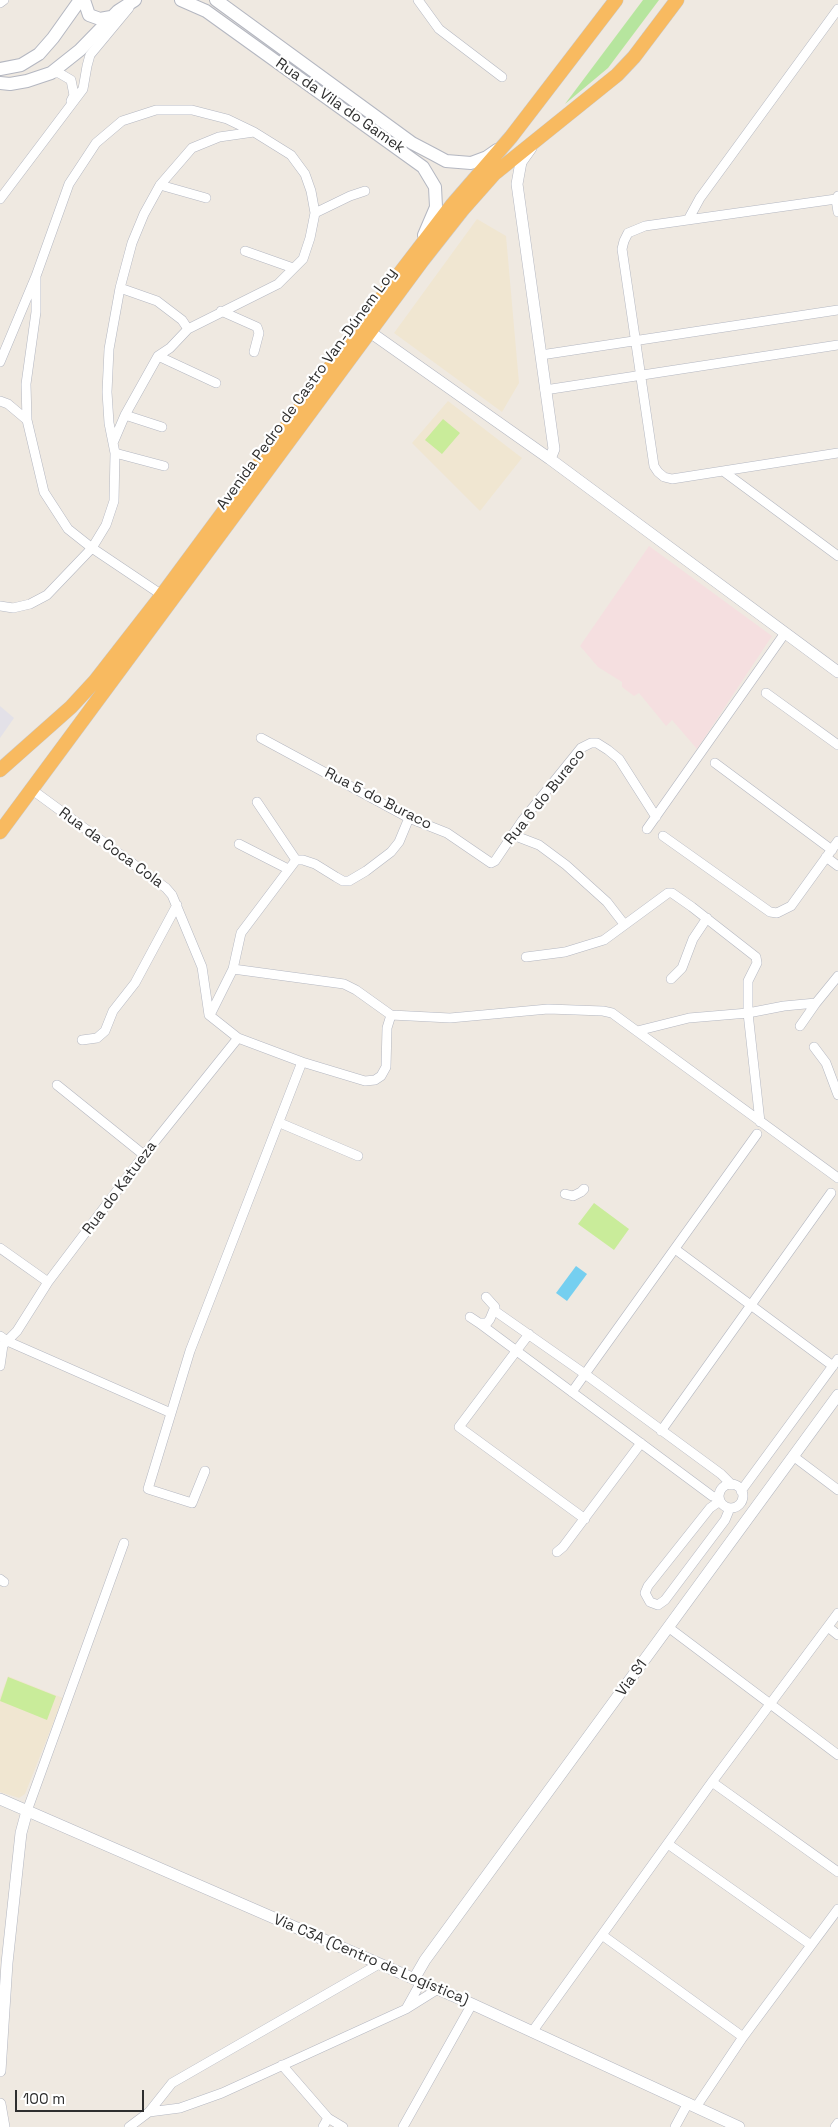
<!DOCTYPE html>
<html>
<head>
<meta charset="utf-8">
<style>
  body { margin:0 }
  #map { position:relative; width:838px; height:2127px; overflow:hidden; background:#efe9e1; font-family:"Space Grotesk",sans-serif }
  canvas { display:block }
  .scale { position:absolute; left:15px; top:2090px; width:129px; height:22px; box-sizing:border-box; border:2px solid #2e2e2e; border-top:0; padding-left:6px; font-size:15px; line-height:18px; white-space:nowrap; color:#2e2e2e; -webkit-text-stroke:4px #fff; paint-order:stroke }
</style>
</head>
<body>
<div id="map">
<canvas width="838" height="2127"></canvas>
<div class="scale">100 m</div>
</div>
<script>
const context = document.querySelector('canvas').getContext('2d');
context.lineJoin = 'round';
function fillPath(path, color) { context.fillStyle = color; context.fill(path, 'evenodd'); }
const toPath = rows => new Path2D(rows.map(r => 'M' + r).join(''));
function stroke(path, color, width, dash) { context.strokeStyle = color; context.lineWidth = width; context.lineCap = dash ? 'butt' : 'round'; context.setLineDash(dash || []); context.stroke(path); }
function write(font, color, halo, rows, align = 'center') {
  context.font = font + ' "Space Grotesk",sans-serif'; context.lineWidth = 4.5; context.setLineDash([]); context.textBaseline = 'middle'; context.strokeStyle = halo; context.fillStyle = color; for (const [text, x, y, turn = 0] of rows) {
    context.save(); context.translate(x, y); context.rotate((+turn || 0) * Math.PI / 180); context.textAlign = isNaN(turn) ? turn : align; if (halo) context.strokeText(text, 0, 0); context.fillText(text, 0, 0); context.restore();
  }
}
fillPath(toPath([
  [0,706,14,718,0,738]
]), '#e3e1e8');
fillPath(toPath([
  [477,219,506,236,519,383,502,412,394,333],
  [448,401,522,458,480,511,412,443],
  [8,1676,63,1698,25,1794,19,1798,0,1792,0,1697]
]), '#f0e6d1');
fillPath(toPath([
  [649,546,772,636,697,749,672,720,666,726,639,693,634,696,622,687,622,682,598,667,580,646]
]), '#f5dfe0');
fillPath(toPath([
  [643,0,659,0,608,68,565,104]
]), '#b6e59e');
fillPath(toPath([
  [443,419,460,433,442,454,425,440],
  [594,1203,629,1229,614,1250,578,1224],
  [8,1677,56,1696,47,1720,0,1701]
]), '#c9ec9a');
fillPath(toPath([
  [576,1266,587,1274,567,1301,556,1293]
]), '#75cff0');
const minor = toPath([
  [418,0,439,29,502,77],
  [0,3,4,0],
  [51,73,59,73,71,80,74,95,71,101],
  [160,185,206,198],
  [838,196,836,199,645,226,628,233,624,241,622,249,654,466,658,472,664,477,672,479,838,453],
  [0,199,83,89,87,66,90,55,129,8],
  [836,199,838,212],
  [315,213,350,196,365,191],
  [688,220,700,198,838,9],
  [245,251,293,268],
  [36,277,36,312,26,384,27,420,44,492,68,529,92,548,162,595],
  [120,288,157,301,182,320,188,329],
  [221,311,257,327,259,333,254,352],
  [541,355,838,310],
  [158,356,216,383],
  [0,362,36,276,69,184,96,143,122,121,156,110,192,110,227,119,254,132,291,155,305,174,311,191,315,213,310,238,303,259,278,284,188,329,170,348,158,356,125,415,113,443],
  [545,390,838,345],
  [0,401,8,404,27,420],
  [125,415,162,427],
  [115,453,164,466],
  [723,471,838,556],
  [0,606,13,608,30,604,47,595,92,548,106,525,114,501,115,453,109,423,107,392,109,349,120,288,132,243,144,214,160,185,192,148,219,137,254,132],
  [766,693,838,745],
  [261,738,409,818,447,833,491,863,495,861,522,821,581,748,591,743,597,743,608,750,619,759,656,817],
  [715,763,832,850],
  [31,789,166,888,172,895,202,967,209,1015,238,1038,302,1062,365,1081,375,1080,381,1076,386,1067,387,1028,391,1015,450,1018,548,1009,603,1011,612,1013,838,1178],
  [257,802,296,860],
  [647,829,785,633],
  [513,835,539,845,566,865,607,902,624,924],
  [663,836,770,912,777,913,791,906,838,841],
  [239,844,288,869],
  [826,857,838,866],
  [526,957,565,952,604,940,668,893,672,893,692,907,756,957,757,963,748,981,748,1013,760,1122],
  [233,969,344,984,356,990,391,1015],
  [671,979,682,968,693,939,707,918],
  [210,1015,233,969,241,933,296,860,303,860,315,864,336,877,343,881,349,881,366,871,391,852,399,842,409,818],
  [800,1026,816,1003,838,976],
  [637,1031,689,1018,748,1013,784,1006,816,1003],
  [82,1040,97,1038,105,1031,113,1011,135,983,177,905],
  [814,1047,826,1063,838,1095],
  [57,1085,144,1155],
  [280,1123,358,1156],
  [565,1194,573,1196,581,1192,584,1189],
  [0,1248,48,1282],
  [675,1249,833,1366],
  [495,1311,585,1374,721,1474,732,1485],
  [470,1317,479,1323,487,1323,490,1319,495,1307,486,1297],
  [479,1323,712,1496,719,1498],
  [529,1334,459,1427,585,1519],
  [0,1336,7,1341,171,1413],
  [0,1366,3,1345,17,1331,48,1282,144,1155,238,1038],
  [572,1392,757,1134],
  [661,1431,831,1193],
  [793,1456,838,1490],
  [205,1471,192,1503,148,1489,190,1351,302,1062],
  '719 1496a12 12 0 1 1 24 0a12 12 0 1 1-24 0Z',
  [741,1491,838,1359],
  [720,1501,710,1508,648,1586,645,1593,650,1602,658,1605,665,1600,725,1520,730,1508],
  [557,1552,563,1547,641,1443],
  [0,1579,4,1582],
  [668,1627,838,1755],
  [828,1627,838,1635],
  [712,1782,838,1872],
  [27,1811,124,1543],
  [668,1844,811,1945],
  [602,1935,743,2037],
  [406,2009,421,1982],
  [532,2032,712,1782,838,1613],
  [282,2065,328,2118,323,2127],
  [696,2107,743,2037,838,1909],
  [149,2112,180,2108,222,2093,406,2009,438,1989],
  [328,2118,343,2127],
  [129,2127,149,2112,172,2083,379,1964],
  [403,2127,472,2004],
  [675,2127,688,2103],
  [835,2127,838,2123]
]);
const tertiary = toPath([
  [531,148,521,162,517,184,554,449,550,459],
  [370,332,550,459,838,672],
  [0,1799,472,2004,739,2127],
  [414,1979,425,1960,838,1395],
  [0,2071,7,1963,21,1833,27,1811],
  [0,2104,4,2127]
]);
const secondary = toPath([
  [84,0,89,15,100,19,111,17],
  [181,0,206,11,423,167,435,187,436,207,424,235],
  [216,0,412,143,433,154,446,161,471,163,487,157,497,150],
  [0,69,21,65,39,54,53,38,80,0],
  [0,83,10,84,27,81,51,73,80,50,118,11,135,0]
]);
const trunk = toPath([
  [0,770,71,707,95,681,162,595,400,273,452,205,511,137,616,0],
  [0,832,422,261,463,209,494,174,617,75,634,57,677,0]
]);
stroke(minor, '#b4b7c1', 10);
stroke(tertiary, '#b4b7c1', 12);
stroke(secondary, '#b4b7c1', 14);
stroke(trunk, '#c9c9c9', 15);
stroke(minor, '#fff', 9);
stroke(tertiary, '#fff', 11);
stroke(secondary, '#fff', 12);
stroke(trunk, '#f8ba60', 14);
write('15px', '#2e2e2e', '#fff', [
  ["Rua da Vila do Gamek",340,106,35],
  ["Avenida Pedro de Castro Van-Dúnem Loy",307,389,-54],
  ["Rua 6 do Buraco",545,797,-51],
  ["Rua 5 do Buraco",378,799,27],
  ["Rua da Coca Cola",111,848,36],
  ["Rua do Katueza",120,1188,-53],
  ["Via S1",632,1678,-54],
  ["Via C3A (Centro de Logística)",371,1960,23]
]);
</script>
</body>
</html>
